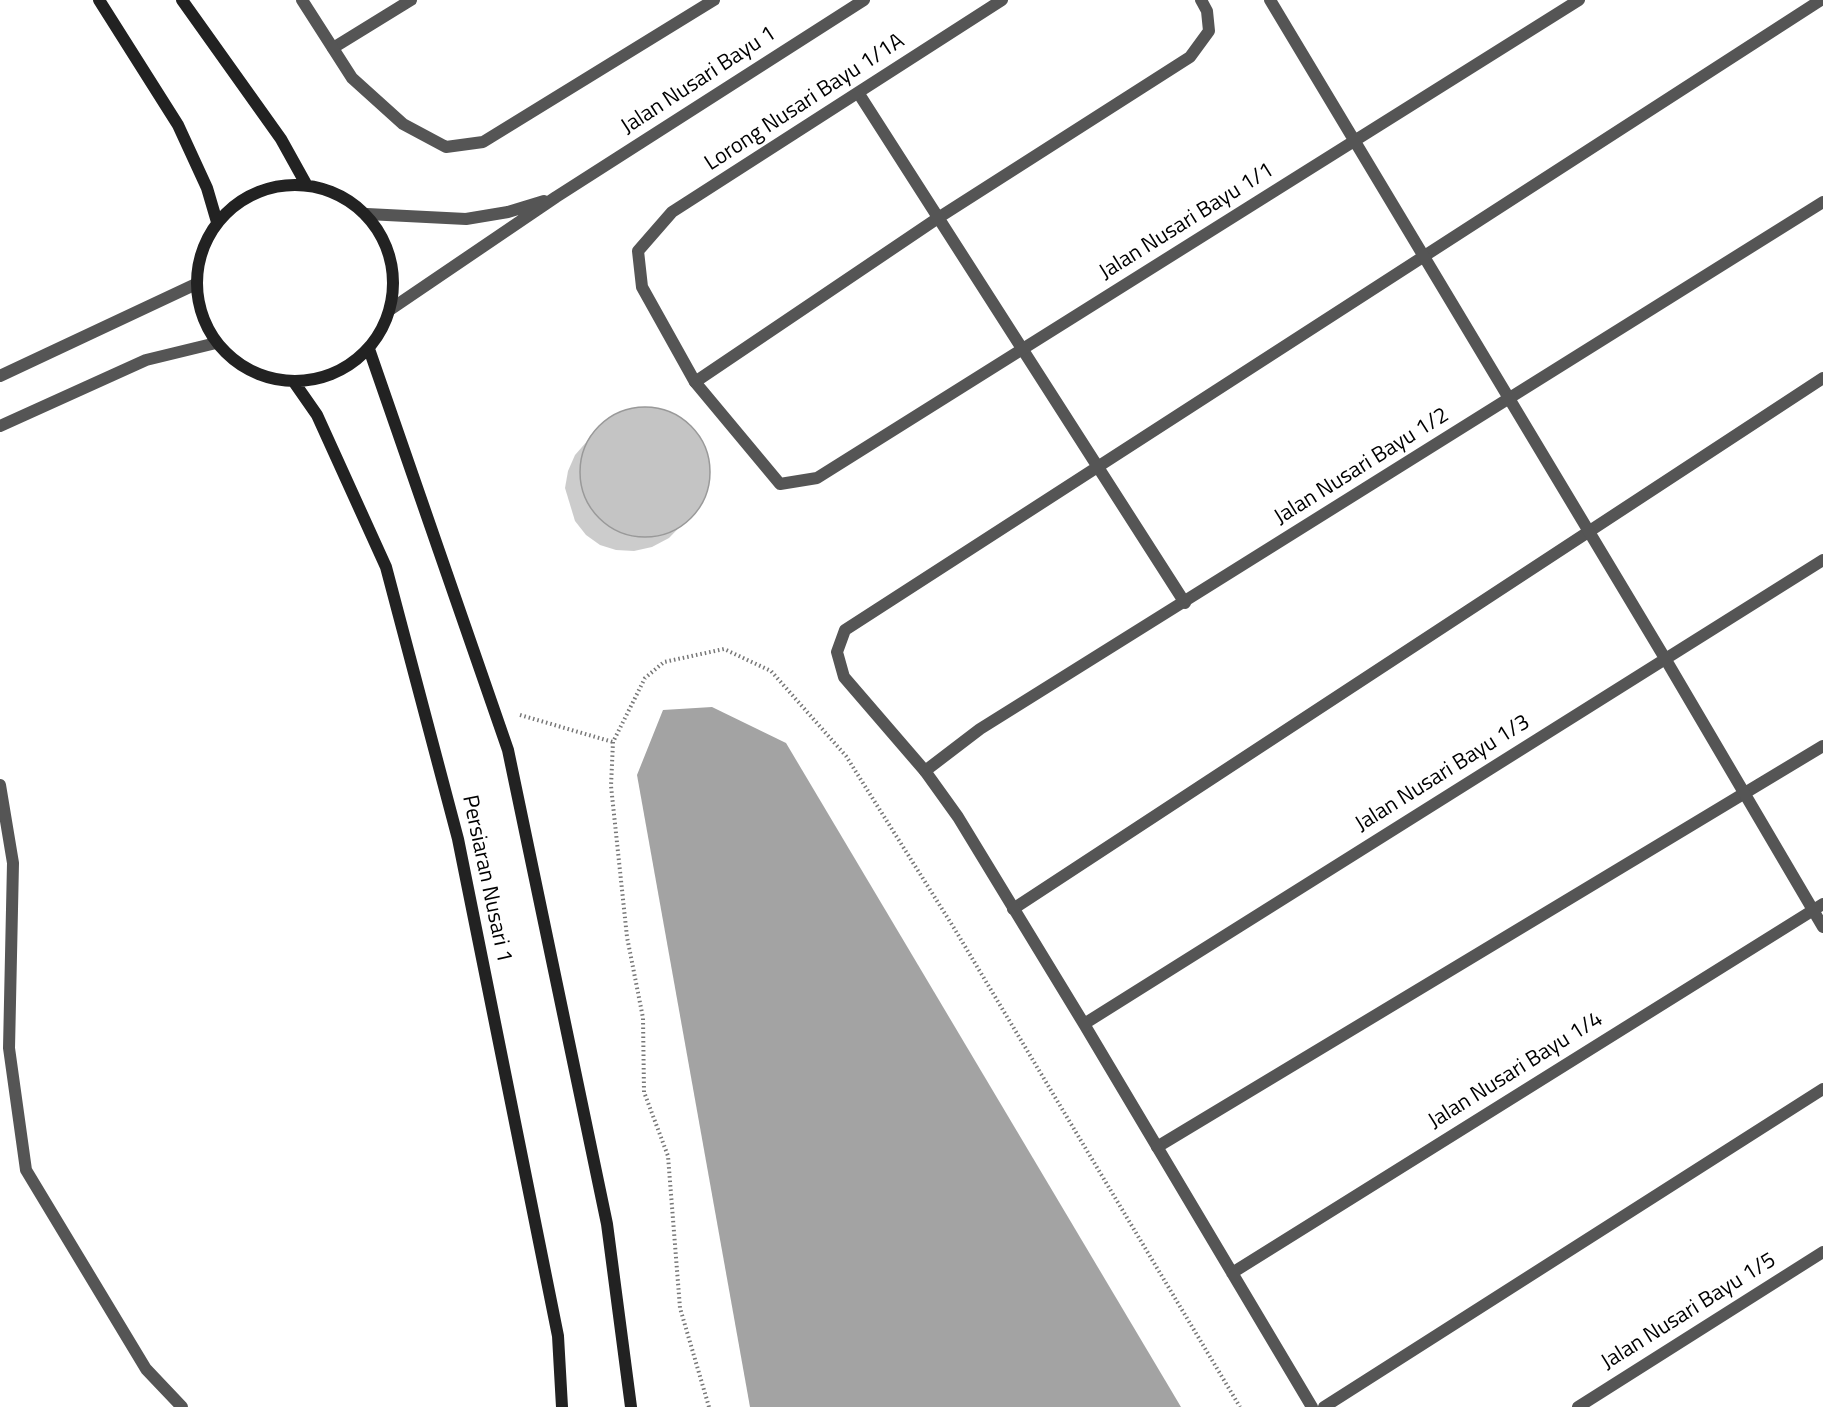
<!DOCTYPE html>
<html>
<head>
<meta charset="utf-8">
<style>
  body { margin:0 }
  canvas { display:block; background:#fff }
</style>
</head>
<body>
<canvas width="1823" height="1407"></canvas>
<script>
const context = document.querySelector('canvas').getContext('2d');
context.lineJoin = 'round';
function fillPath(path, color) { context.fillStyle = color; context.fill(path, 'evenodd'); }
const toPath = rows => new Path2D(rows.map(r => 'M' + r).join(''));
function stroke(path, color, width, dash) { context.strokeStyle = color; context.lineWidth = width; context.lineCap = dash ? 'butt' : 'round'; context.setLineDash(dash || []); context.stroke(path); }
function write(font, color, halo, rows, align = 'center') {
  context.font = font + ' "Titillium Web",sans-serif'; context.lineWidth = 4.5; context.setLineDash([]); context.textBaseline = 'middle'; context.strokeStyle = halo; context.fillStyle = color; for (const [text, x, y, turn = 0] of rows) {
    context.save(); context.translate(x, y); context.rotate((+turn || 0) * Math.PI / 180); context.textAlign = isNaN(turn) ? turn : align; if (halo) context.strokeText(text, 0, 0); context.fillText(text, 0, 0); context.restore();
  }
}
fillPath(toPath([
  [712,707,786,743,1181,1407,750,1407,637,775,663,710]
]), '#a3a3a3');
fillPath(toPath([
  [651,408,669,412,686,421,698,435,707,452,709,471,707,490,698,508,669,538,652,547,634,551,616,550,600,545,586,535,575,521,565,488,568,471,575,455,602,424,617,414,634,409]
]), '#0003');
const building = toPath([
  '580 472a65 65 0 1 1 130 0a65 65 0 1 1-130 0Z'
]);
fillPath(building, '#c4c4c4');
stroke(building, '#999', 1.5);
stroke(toPath([
  [520,715,613,742],
  [709,1407,680,1308,668,1156,644,1092,643,1018,627,937,611,786,613,742,645,678,664,662,724,649,771,671,846,756,954,928,1240,1407]
]), '#777', 4, [1.5, 3]);
stroke(toPath([
  [333,48,411,0],
  [859,94,1185,603],
  [695,382,938,218,1190,57,1209,31,1207,11,1201,0],
  [925,771,844,677,837,652,845,630,1821,0],
  [0,785,13,863,9,1048,26,1170,146,1369,182,1407],
  [1013,909,1823,378],
  [1157,1147,1823,746],
  [1324,1407,1823,1089]
]), '#555', 12);
stroke(toPath([
  [302,0,352,78,403,124,446,147,483,142,714,0],
  [1002,0,672,212,638,251,642,287,695,382,780,484,817,478,1579,0],
  [1270,0,1666,660,1823,927],
  [367,214,466,219,508,212,544,201],
  [391,309,556,197,864,0],
  [1084,1024,1823,560],
  [1232,1273,1823,904],
  [1312,1407,1084,1024,958,817,925,771,980,729,1823,202],
  [1578,1407,1823,1252]
]), '#555', 12);
stroke(toPath([
  [0,376,196,284],
  [0,426,146,360,216,343]
]), '#555', 12);
stroke(toPath([
  [99,0,178,125,207,188,217,222],
  [182,0,281,139,306,184],
  '197 283a98 98 0 1 1 196 0a98 98 0 1 1-196 0Z',
  [369,349,508,750,607,1224,631,1407],
  [294,382,317,415,386,567,458,839,558,1336,562,1407]
]), '#222', 12);
write('22px', '#000', '#fff', [
  ["Jalan Nusari Bayu 1",699,81,-33],
  ["Lorong Nusari Bayu 1/1A",805,103,-33],
  ["Jalan Nusari Bayu 1/1",1187,222,-32],
  ["Jalan Nusari Bayu 1/2",1362,467,-32],
  ["Jalan Nusari Bayu 1/3",1443,774,-32],
  ["Persiaran Nusari 1",486,879,78],
  ["Jalan Nusari Bayu 1/4",1516,1071,-32],
  ["Jalan Nusari Bayu 1/5",1689,1312,-32]
]);
</script>
</body>
</html>
